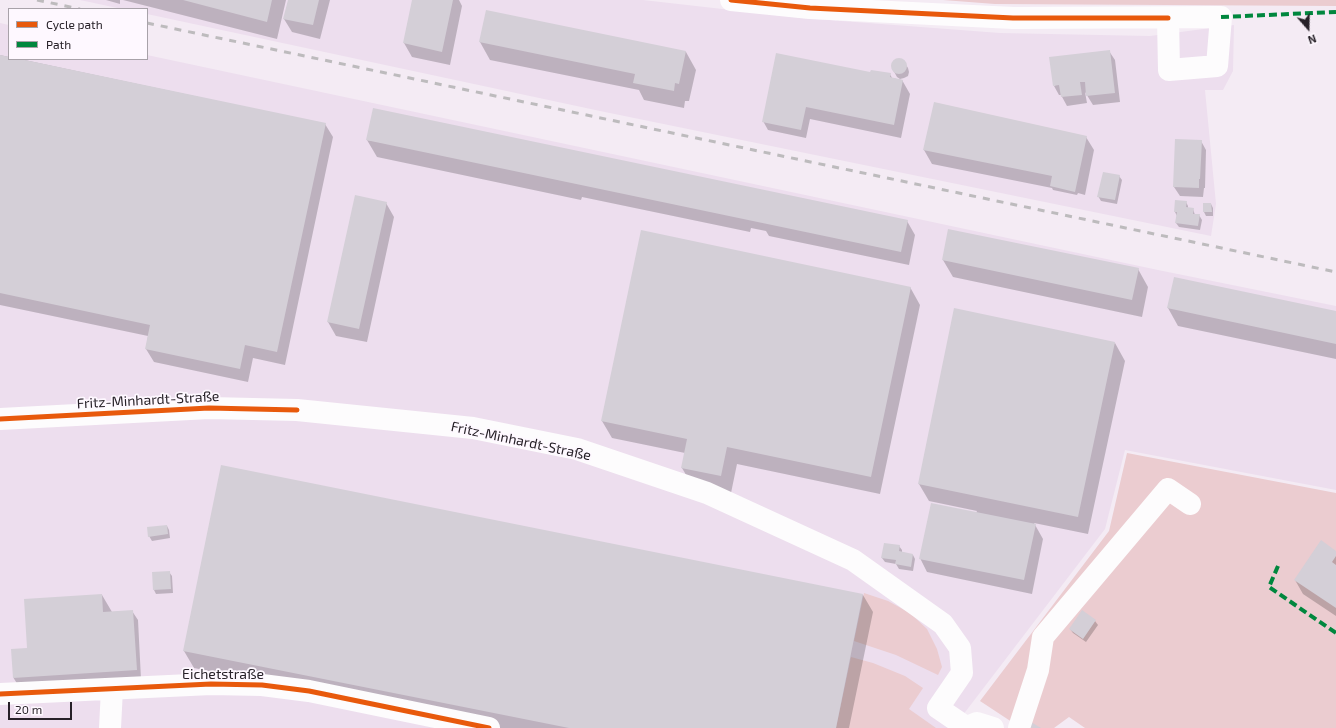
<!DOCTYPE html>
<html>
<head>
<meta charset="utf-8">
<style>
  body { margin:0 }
  #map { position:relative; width:1336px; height:728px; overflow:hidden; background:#f4ebf4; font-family:"Exo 2",sans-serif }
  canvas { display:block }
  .legend { position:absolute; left:8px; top:8px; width:140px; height:52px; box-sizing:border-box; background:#fef8ff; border:1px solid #a8a2a9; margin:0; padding:5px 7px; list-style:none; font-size:12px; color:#272128 }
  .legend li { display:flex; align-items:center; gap:8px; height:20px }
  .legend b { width:20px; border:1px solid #a8a2a9 }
  .north { position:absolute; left:1288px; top:8px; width:40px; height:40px; -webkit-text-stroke:3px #fef8ff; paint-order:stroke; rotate:160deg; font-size:11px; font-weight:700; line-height:16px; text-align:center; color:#272128 }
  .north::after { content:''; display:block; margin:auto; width:14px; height:18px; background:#272128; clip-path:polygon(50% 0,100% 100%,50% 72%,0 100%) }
  .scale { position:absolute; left:8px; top:702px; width:64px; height:18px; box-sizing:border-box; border:2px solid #272128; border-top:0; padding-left:5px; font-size:12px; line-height:14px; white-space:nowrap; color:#272128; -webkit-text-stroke:3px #fef8ff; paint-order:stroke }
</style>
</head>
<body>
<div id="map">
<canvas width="1336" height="728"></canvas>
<ul class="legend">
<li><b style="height:5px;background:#e8590c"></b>Cycle path</li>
<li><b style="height:5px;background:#00873e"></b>Path</li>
</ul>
<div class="north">N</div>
<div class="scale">20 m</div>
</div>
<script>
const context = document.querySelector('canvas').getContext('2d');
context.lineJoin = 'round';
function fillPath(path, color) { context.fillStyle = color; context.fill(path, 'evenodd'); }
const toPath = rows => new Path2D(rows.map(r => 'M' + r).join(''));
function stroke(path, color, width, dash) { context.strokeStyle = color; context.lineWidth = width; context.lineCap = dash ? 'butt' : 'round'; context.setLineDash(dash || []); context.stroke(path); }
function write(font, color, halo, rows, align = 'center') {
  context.font = font + ' "Exo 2",sans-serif'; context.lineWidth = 3.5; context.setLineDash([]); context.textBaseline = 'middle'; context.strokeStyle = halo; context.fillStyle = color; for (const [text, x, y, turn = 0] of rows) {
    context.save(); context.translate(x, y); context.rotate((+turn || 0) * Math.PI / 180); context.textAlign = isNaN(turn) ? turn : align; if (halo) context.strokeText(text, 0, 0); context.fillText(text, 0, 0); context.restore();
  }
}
fillPath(toPath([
  [80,0,643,0,802,18,1000,33,1150,36,1234,25,1233,71,1223,90,1205,90,1216,204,1211,236,600,111,147,14,147,9,122,9],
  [0,23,9,25,9,59,147,59,147,55,1158,270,1336,306,1336,490,1125,450,1105,529,953,728,0,728]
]), '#eddeee');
fillPath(toPath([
  [943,0,1336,0,1336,6,995,4],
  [1127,453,1336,493,1336,728,1085,728,1069,717,1054,728,1021,728,980,701,1109,531],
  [864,593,888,601,910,613,927,629,937,649,942,667,938,675,896,655,854,641],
  [851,657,873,663,905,676,923,688,909,709,936,728,836,728]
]), '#ebccd0');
fillPath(toPath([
  [106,0,120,0,120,4],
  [123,0,286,0,277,39],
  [289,0,330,0,320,39,292,32,284,19],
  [413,0,459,0,462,6,450,65,412,57,404,43],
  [487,11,686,52,696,70,689,101,685,101,684,108,644,100,639,90,490,60,480,42],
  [1109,51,1115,60,1120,102,1093,105,1085,92,1087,103,1067,106,1061,95,1059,95,1054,86],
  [0,55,9,57,9,59,20,59,325,124,333,137,285,365,253,358,248,382,154,362,146,349,148,336,0,305],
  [899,59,903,60,908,68,909,72,908,76,904,78,900,79,897,77,892,68,892,64,895,61],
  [871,74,890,74,892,78,902,80,910,94,901,138,810,119,806,138,768,130,763,121],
  [1086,137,1094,150,1085,195,1078,193,1077,195,1053,190,1052,188,932,164,924,150],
  [367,140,907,221,915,235,909,265,769,236,766,231,751,228,750,232,582,197,581,200,377,157],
  [1201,141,1206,150,1205,188,1204,188,1203,197,1180,196,1174,187],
  [1119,176,1122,180,1117,204,1101,201,1098,196],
  [1186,202,1188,206,1188,209,1193,209,1195,215,1199,215,1202,220,1200,230,1179,227,1176,223,1177,216,1175,212],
  [386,203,394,217,367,342,336,336,328,322],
  [1211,204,1213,208,1213,216,1206,216,1204,212],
  [943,260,1138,269,1148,287,1142,317,953,277],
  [910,287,920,305,880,494,737,464,731,493,692,485,682,468,685,453,612,438,602,421],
  [1168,308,1336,312,1336,359,1178,326],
  [1115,343,1125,361,1088,534,1034,523,1043,539,1032,594,927,572,920,558,976,513,977,511,929,501,919,484],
  [167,526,169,530,170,538,152,541,149,536],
  [899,546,902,550,902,553,913,555,915,559,913,571,899,569,896,564,885,562,882,558],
  [1336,552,1336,616,1303,594,1295,580],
  [169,572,172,576,173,593,156,594,154,590],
  [102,595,112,612,132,611,138,620,141,679,24,695,13,677,28,649],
  [863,595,873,612,849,728,493,728,194,668,184,651],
  [1095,621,1098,625,1086,642,1073,633,1070,629]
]), '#0003');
fillPath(toPath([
  [183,0,272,0,267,22],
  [288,0,319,0,313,25,283,19],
  [412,0,453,0,442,52,403,43],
  [486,10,686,51,679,84,675,83,674,91,633,83,635,74,479,42],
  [1110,50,1115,93,1086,96,1085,82,1080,82,1082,95,1061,97,1059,85,1053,86,1049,57],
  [776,53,870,72,871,70,891,73,890,77,903,80,894,125,806,107,801,130,762,122],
  [0,55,9,57,9,59,20,59,326,123,277,352,245,345,240,369,145,349,150,325,0,293],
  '891 66a8 8 0 1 1 16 0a8 8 0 1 1-16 0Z',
  [934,102,1087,136,1075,192,1050,186,1052,176,923,150],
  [373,108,908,220,901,252,366,140],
  [1175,139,1202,140,1200,179,1199,179,1199,188,1173,187],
  [1103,172,1120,175,1115,200,1097,197],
  [355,195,387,202,359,329,327,322],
  [1175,200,1187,201,1186,207,1194,208,1193,214,1200,214,1198,226,1175,223,1177,212,1174,212],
  [1203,203,1211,203,1212,212,1203,212],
  [948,229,1139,268,1132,300,942,260],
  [641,230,911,287,871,477,727,447,721,476,681,468,687,439,601,421],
  [1174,277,1336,311,1336,344,1167,308],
  [954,308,1115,342,1078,517,918,484],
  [221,465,863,594,836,728,569,728,183,651],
  [931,503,1036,524,1024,580,919,559],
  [167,525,168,534,148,537,147,527],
  [1321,540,1336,551,1336,556,1332,562,1336,565,1336,608,1294,580],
  [884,543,900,545,899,551,913,554,911,567,895,564,896,560,881,558],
  [170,571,171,589,153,590,152,572],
  [102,594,103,612,133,610,137,670,13,678,11,649,27,648,24,599],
  [1082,610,1096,620,1083,639,1069,629],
  [1031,722,1041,728,1027,728]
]), '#d4cfd7');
stroke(toPath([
  [731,0,810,8,1013,18,1221,17,1217,66,1169,70,1168,18],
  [0,419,209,408,297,410,473,428,577,449,707,493,853,560,943,624,960,648,962,673,938,708,966,727],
  [0,694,211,684,262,685,309,691,489,728],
  [110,728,112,689],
  [965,728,977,723,993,728],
  [1019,728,1038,670,1043,637,1168,489,1190,504]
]), '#fdfcfd', 22);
stroke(toPath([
  [37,0,80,9],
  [147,23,1336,272]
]), '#bdbbbd', 3, [7, 7]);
stroke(toPath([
  [1221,17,1336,12],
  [1278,566,1269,587,1336,633]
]), '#00873e', 4, [8, 4]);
stroke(toPath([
  [731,0,810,8,1013,18,1168,18],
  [0,419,209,408,297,410],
  [0,694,211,684,262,685,309,691,489,728]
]), '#e8590c', 5);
write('14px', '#272128', '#fef8ff', [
  ["Fritz-Minhardt-Straße",148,400,-3],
  ["Fritz-Minhardt-Straße",521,441,12],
  ["Eichetstraße",223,674]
]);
</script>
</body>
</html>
